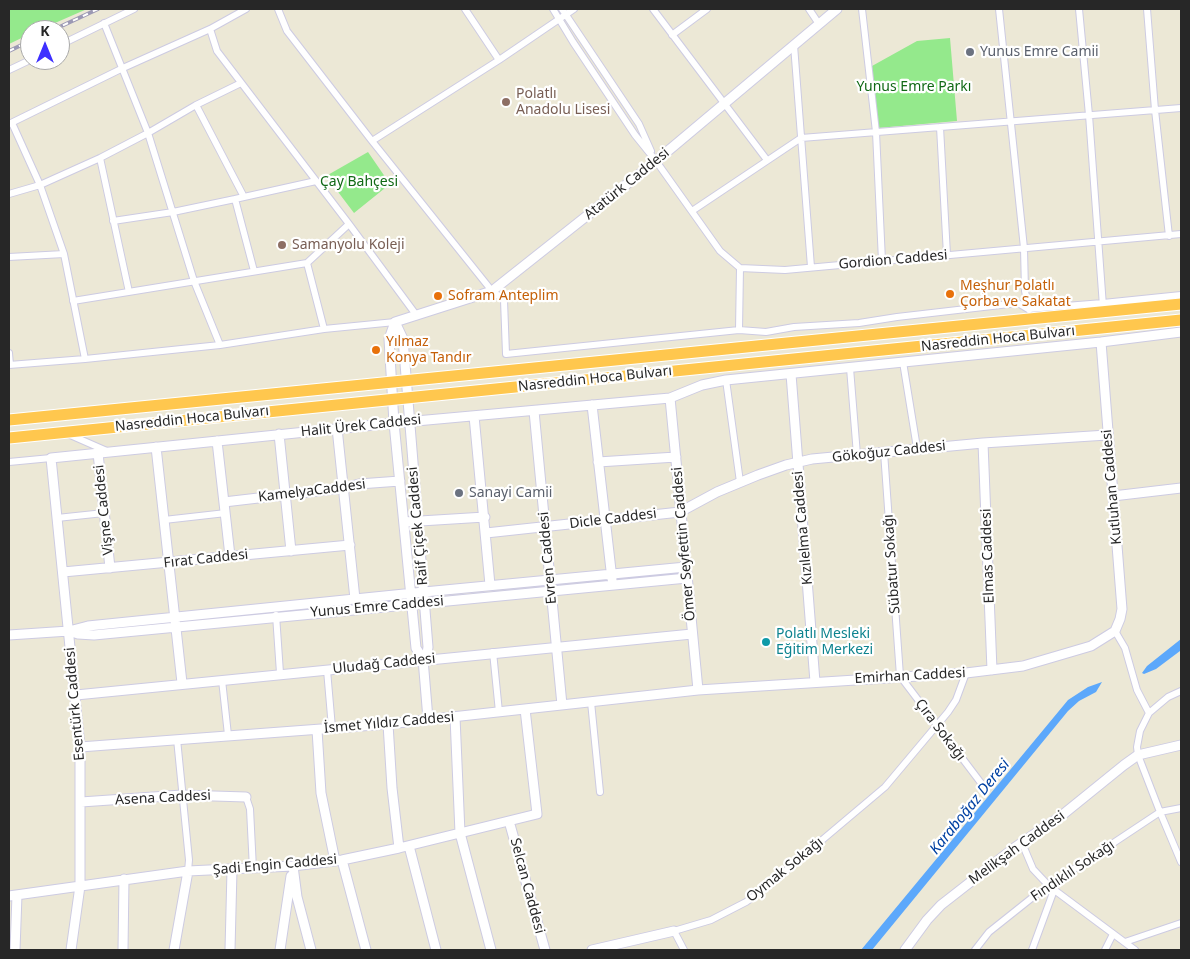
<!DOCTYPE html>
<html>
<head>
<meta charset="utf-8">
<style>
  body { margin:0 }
  #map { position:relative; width:1190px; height:959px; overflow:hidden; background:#ece8d6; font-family:"Noto Sans",sans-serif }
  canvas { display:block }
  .frame { position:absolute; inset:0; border:10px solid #272727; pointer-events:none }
  .north { position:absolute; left:20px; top:20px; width:50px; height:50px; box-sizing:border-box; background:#fff; border:1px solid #a9a9a9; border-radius:50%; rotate:0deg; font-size:14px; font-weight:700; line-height:20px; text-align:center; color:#272727 }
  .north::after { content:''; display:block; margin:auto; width:18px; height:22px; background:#3e30ff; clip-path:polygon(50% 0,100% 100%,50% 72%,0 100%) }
</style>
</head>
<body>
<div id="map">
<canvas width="1190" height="959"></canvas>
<div class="frame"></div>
<div class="north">K</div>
</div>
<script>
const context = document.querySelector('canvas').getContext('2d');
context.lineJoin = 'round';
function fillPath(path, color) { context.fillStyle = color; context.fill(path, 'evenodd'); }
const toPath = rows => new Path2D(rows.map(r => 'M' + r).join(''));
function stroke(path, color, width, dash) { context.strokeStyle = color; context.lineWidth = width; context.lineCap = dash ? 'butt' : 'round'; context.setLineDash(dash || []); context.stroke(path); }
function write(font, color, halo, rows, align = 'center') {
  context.font = font + ' "Noto Sans",sans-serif'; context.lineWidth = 4.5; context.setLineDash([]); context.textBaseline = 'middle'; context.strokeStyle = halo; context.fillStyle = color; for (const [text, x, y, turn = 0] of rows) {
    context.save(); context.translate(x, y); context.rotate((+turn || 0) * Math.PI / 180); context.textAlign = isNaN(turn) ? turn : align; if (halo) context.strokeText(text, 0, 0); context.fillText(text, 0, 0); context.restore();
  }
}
fillPath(toPath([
  [9,9,87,9,39,30,30,30,30,34,9,44],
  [950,38,957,121,878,128,872,66,917,41],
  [368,152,390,184,354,213,326,176]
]), '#94e98c');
fillPath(toPath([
  [1181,639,1181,650,1180,651,1156,669,1144,674,1142,673,1147,666],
  [1102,682,1096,692,1079,701,1068,711,872,950,861,950,1068,700,1088,687]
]), '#5ca8fb');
const street = toPath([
  [278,9,287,31,372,141,492,291,504,300,506,354,739,330,740,268],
  [465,9,499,60],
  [553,9,573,42,635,135,656,161,720,251,740,268,785,270,1181,234],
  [562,9,639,124,651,151],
  [653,9,767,160],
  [809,9,819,24],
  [862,9,876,132,882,261],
  [999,9,1024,248,1025,291,1029,310],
  [1079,9,1089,115,1103,306],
  [1147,9,1155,110,1169,236],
  [104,23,148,133,194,281,220,345],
  [210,29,217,51,349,224,417,316],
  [672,35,707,9],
  [60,45,134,9],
  [794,45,811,267],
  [9,70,30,60],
  [196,105,244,197,235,199,254,271],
  [12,123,40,185,64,254,85,359],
  [9,124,123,68,210,29,246,9],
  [940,127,947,255],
  [372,141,499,60,574,9],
  [100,158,129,292],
  [9,194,40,185,100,158,148,133,196,105,241,83],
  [244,197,316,181],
  [692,211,801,138,1181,108],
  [113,221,173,212,235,199],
  [9,257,64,254],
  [307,263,324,329],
  [73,301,307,263,349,224],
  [739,330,766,332,794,327,859,323,897,317,1018,303,1028,309,1103,303,1181,295],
  [9,353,10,365],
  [903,362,917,448],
  [9,365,85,359,220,345,324,329,395,322],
  [850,368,857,455],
  [726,380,740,482],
  [68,434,109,452],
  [884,452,900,676,981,783],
  [9,462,51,458],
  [57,518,104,513],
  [164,520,226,513],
  [276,615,280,673],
  [1115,631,1125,648,1137,690,1149,713],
  [493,652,499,712],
  [327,670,332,728],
  [222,680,228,735],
  [1181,691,1168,697,1149,713,1140,731,1137,747,1138,755,1160,812,1181,862],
  [591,702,600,792],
  [177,739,189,860,188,871],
  [246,797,250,809,253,869],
  [1022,843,1033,869,1049,886,1135,950],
  [1125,942,1181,923],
  [684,950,674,931,711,920,746,902,764,889,885,787,948,712,956,700,966,673],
  [975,950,989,932,1038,893,1160,812,1181,808],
  [1032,950,1054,890],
  [1105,950,1113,934]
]);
const secondary = toPath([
  [395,322,492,291,656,161,837,9],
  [395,322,389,339,394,423,416,648,423,659,428,719],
  [395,322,403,339,428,647,427,654,423,659],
  [791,374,815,682],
  [670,398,698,690],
  [592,405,612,579],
  [534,411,562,705],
  [474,416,490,585],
  [337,428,355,599],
  [279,434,291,551],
  [217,441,230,556],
  [983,443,992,670],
  [156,447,182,683],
  [98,453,110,568],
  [598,462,676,457],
  [1113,496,1181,488],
  [224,502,344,488,359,484,400,481],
  [404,522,485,517],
  [486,533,680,512,717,492,758,475,786,465,812,459,983,443,1107,435],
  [63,572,350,545],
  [69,631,78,634,94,635,687,578],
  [9,635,69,631,88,626,424,592,686,567],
  [76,695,692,634],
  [455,717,460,833,491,950],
  [388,724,392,788,399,848],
  [317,730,321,793,335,861],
  [80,747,388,724,698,690,966,673,1023,666,1091,646,1115,631,1120,619,1122,609,1101,342],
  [81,802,182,795,246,797],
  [509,821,545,950],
  [409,846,436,950],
  [342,860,366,950],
  [293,866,297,897,311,950],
  [9,896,188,871,293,866,342,860,399,848,537,814,525,709],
  [15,950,17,895],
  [71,950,80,886,80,747,51,458,394,423,670,398,702,385,726,380,1101,342,1181,332],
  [123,950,124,879],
  [174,950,188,871],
  [230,950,232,870],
  [280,950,291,876],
  [592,950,674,931],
  [905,950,927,920,941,905,1014,848,1061,816,1124,765,1138,755,1181,745]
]);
const highway = toPath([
  [9,420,1181,304],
  [9,438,1181,320]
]);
stroke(street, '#cdcbe2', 8);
stroke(secondary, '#cdcbe2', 11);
stroke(highway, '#fff', 13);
stroke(street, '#fff', 6);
stroke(secondary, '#fff', 9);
stroke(highway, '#ffc74e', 11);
const rail = toPath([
  [53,30,98,9],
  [9,51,30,41]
]);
stroke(rail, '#9c99b4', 4);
stroke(rail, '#fff', 2, [5.5]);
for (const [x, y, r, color] of [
  [970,52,5,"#6b7280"],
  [506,102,5,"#8d6e63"],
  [282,245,5,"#8d6e63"],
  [950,294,5,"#e8710a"],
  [438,296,5,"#e8710a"],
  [376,350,5,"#e8710a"],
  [459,493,5,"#6b7280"],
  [766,642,5,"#0f9aa8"]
]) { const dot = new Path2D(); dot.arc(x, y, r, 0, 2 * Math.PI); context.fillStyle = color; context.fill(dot); stroke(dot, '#fff', 2); }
write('14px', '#5b616d', '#fff', [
  ["Yunus Emre Camii",980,52],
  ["Sanayi Camii",469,493]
], 'left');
write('14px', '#116915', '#fff', [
  ["Yunus Emre Parkı",914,87],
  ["Çay Bahçesi",359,182]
]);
write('14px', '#785e54', '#fff', [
  ["Polatlı",516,94],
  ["Anadolu Lisesi",516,110],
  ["Samanyolu Koleji",292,245]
], 'left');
write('14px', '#272727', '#fff', [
  ["Atatürk Caddesi",627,184,-39],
  ["Gordion Caddesi",893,260,-5],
  ["Nasreddin Hoca Bulvarı",998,339,-6],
  ["Nasreddin Hoca Bulvarı",595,379,-6],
  ["Nasreddin Hoca Bulvarı",192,419,-6],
  ["Halit Ürek Caddesi",361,426,-6],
  ["Gökoğuz Caddesi",889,452,-6],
  ["Kutluhan Caddesi",1112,487,-95],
  ["KamelyaCaddesi",312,491,-7],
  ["Vişne Caddesi",104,510,-96],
  ["Dicle Caddesi",613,519,-7],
  ["Raif Çiçek Caddesi",418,526,-95],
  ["Kızılelma Caddesi",803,528,-95],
  ["Ömer Seyfettin Caddesi",684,544,-95],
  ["Elmas Caddesi",988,556,-92],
  ["Evren Caddesi",548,558,-95],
  ["Fırat Caddesi",206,559,-6],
  ["Sübatur Sokağı",892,564,-94],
  ["Yunus Emre Caddesi",377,607,-5],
  ["Uludağ Caddesi",384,664,-6],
  ["Emirhan Caddesi",910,676,-3],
  ["Esentürk Caddesi",75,704,-95],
  ["İsmet Yıldız Caddesi",389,723,-5],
  ["Çıra Sokağı",940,730,53],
  ["Asena Caddesi",163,798,-3],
  ["Melikşah Caddesi",1017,848,-36],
  ["Şadi Engin Caddesi",275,865,-5],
  ["Oymak Sokağı",785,870,-39],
  ["Fındıklıl Sokağı",1073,871,-34],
  ["Selcan Caddesi",527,886,75]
]);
write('14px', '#c56008', '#fff', [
  ["Meşhur Polatlı",960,286],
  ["Çorba ve Sakatat",960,302],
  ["Sofram Anteplim",448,296],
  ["Yılmaz",386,342],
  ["Konya Tandır",386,358]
], 'left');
write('14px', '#0d838f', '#fff', [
  ["Polatlı Mesleki",776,634],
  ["Eğitim Merkezi",776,650]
], 'left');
write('italic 15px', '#0041a2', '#fff', [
  ["Karaboğaz Deresi",970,807,-51]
]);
</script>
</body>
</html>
